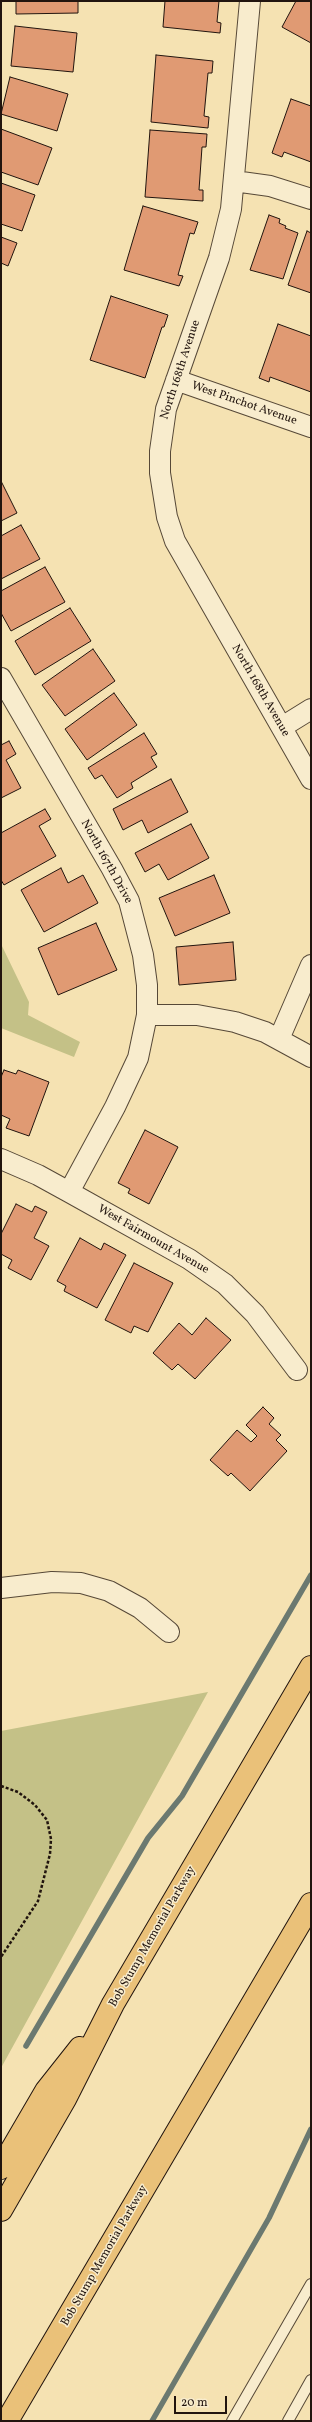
<!DOCTYPE html>
<html>
<head>
<meta charset="utf-8">
<style>
  body { margin:0 }
  #map { position:relative; width:312px; height:2422px; overflow:hidden; background:#f5e2b2; font-family:Vollkorn,serif }
  canvas { display:block }
  .frame { position:absolute; inset:0; border:2px solid #21140e; pointer-events:none }
  .scale { position:absolute; left:174px; top:2396px; width:53px; height:18px; box-sizing:border-box; border:2px solid #21140e; border-top:0; padding-left:5px; font-size:12px; line-height:14px; white-space:nowrap; color:#21140e; -webkit-text-stroke:3px #f8eccd; paint-order:stroke }
</style>
</head>
<body>
<div id="map">
<canvas width="312" height="2422"></canvas>
<div class="frame"></div>
<div class="scale">20 m</div>
</div>
<script>
const context = document.querySelector('canvas').getContext('2d');
context.lineJoin = 'round';
function fillPath(path, color) { context.fillStyle = color; context.fill(path, 'evenodd'); }
const toPath = rows => new Path2D(rows.map(r => 'M' + r).join(''));
function stroke(path, color, width, dash) { context.strokeStyle = color; context.lineWidth = width; context.lineCap = dash ? 'butt' : 'round'; context.setLineDash(dash || []); context.stroke(path); }
function write(font, color, halo, rows, align = 'center') {
  context.font = font + ' Vollkorn,serif'; context.lineWidth = 3; context.setLineDash([]); context.textBaseline = 'middle'; context.strokeStyle = halo; context.fillStyle = color; for (const [text, x, y, turn = 0] of rows) {
    context.save(); context.translate(x, y); context.rotate((+turn || 0) * Math.PI / 180); context.textAlign = isNaN(turn) ? turn : align; if (halo) context.strokeText(text, 0, 0); context.fillText(text, 0, 0); context.restore();
  }
}
fillPath(toPath([
  [1,944,29,1002,28,1015,80,1042,74,1057,1,1028],
  [208,1692,1,2068,1,1731]
]), '#c4c187');
stroke(toPath([
  [26,2046,148,1838,182,1796,311,1575],
  [152,2421,269,2218,311,2129]
]), '#6b7970', 5.5);
const building = toPath([
  [16,1,78,1,78,13,16,14,16,1],
  [165,1,219,1,217,22,221,23,220,33,163,27,165,1],
  [296,1,311,1,311,43,282,27,296,1],
  [15,26,77,33,73,72,11,66,15,26],
  [156,55,213,61,212,73,208,73,204,116,209,117,208,128,151,122,156,55],
  [10,77,68,94,57,131,1,114,10,77],
  [291,99,311,106,311,162,284,152,282,157,272,153,291,99],
  [1,129,52,148,38,185,1,172,1,129],
  [150,130,207,134,206,147,202,147,199,190,203,190,203,201,145,197,150,130],
  [1,183,35,195,22,231,1,224,1,183],
  [143,206,198,222,194,234,190,233,178,275,183,276,179,286,124,270,143,206],
  [269,215,280,219,279,223,286,226,285,228,298,233,283,279,250,270,269,215],
  [307,231,311,233,311,293,288,285,307,231],
  [1,237,17,243,8,266,1,263,1,237],
  [111,296,168,315,164,327,162,327,145,378,90,360,111,296],
  [278,324,311,336,311,392,270,377,269,382,259,378,278,324],
  [1,481,17,513,1,521,1,481],
  [21,525,40,559,1,579,1,536,21,525],
  [45,567,65,602,11,631,1,613,1,591,45,567],
  [70,608,91,641,35,675,15,641,70,608],
  [93,649,115,681,65,716,42,685,93,649],
  [114,693,137,725,87,760,65,729,114,693],
  [144,733,157,754,151,757,157,767,131,783,133,788,117,798,102,775,95,779,88,768,144,733],
  [9,741,16,754,6,760,21,788,1,798,1,745,9,741],
  [171,779,188,812,148,833,142,820,123,830,113,809,171,779],
  [45,809,51,819,39,826,56,856,4,885,1,880,1,833,45,809],
  [191,824,209,858,168,880,159,864,145,872,135,853,191,824],
  [61,868,68,883,83,875,98,903,44,932,21,890,61,868],
  [214,875,230,913,175,936,159,898,214,875],
  [96,923,117,970,58,995,38,948,96,923],
  [233,942,236,980,179,985,176,947,233,942],
  [4,1070,16,1074,18,1070,49,1082,29,1136,6,1128,10,1119,1,1115,1,1077,4,1070],
  [145,1130,178,1147,149,1204,128,1193,130,1189,118,1183,145,1130],
  [16,1204,32,1212,35,1206,47,1212,34,1238,49,1246,31,1280,8,1268,12,1260,1,1254,1,1234,16,1204],
  [80,1238,101,1250,104,1243,126,1255,97,1308,64,1291,66,1286,57,1281,80,1238],
  [134,1263,173,1283,148,1332,134,1326,131,1333,105,1320,134,1263],
  [206,1318,231,1340,195,1379,178,1364,172,1370,153,1353,179,1323,192,1335,206,1318],
  [263,1407,274,1418,269,1424,281,1435,276,1440,287,1451,250,1491,231,1473,228,1476,210,1460,237,1430,251,1442,257,1436,246,1425,263,1407]
]);
fillPath(building, '#e09a73');
stroke(building, '#21140e', 1);
const lane = toPath([
  [232,2421,311,2284],
  [288,2421,311,2380]
]);
const street = toPath([
  [250,1,231,209,219,258,166,409,160,451,160,473,167,517,175,541,311,779],
  [234,181,270,186,311,199],
  [176,380,311,427],
  [1,678,112,869,129,901,143,955,147,985,147,1015,138,1058,115,1107,69,1192],
  [282,727,311,709],
  [147,1015,197,1015,235,1022,265,1032,311,1057],
  [279,1039,311,965],
  [1,1159,38,1175,69,1192,189,1259,225,1284,255,1314,297,1370],
  [1,1588,52,1582,81,1583,109,1591,140,1608,169,1632]
]);
const highway = toPath([
  [1,2168,46,2091,80,2048],
  [1,2210,65,2099,113,2004,311,1667],
  [7,2421,311,1904]
]);
stroke(lane, '#564837', 12);
stroke(street, '#564837', 22);
stroke(highway, '#21140e', 24);
stroke(toPath([
  [1,1786,18,1792,35,1805,47,1820,51,1839,50,1854,38,1901,1,1957]
]), '#21140e', 2.5, [3, 2]);
stroke(lane, '#f8eccd', 10);
stroke(street, '#f8eccd', 20);
stroke(highway, '#eac179', 22);
write('12px', '#21140e', '#f8eccd', [
  ["North 168th Avenue",181,370,-72],
  ["West Pinchot Avenue",244,404,19],
  ["North 168th Avenue",260,691,60],
  ["North 167th Drive",106,862,61],
  ["West Fairmount Avenue",153,1240,30],
  ["Bob Stump Memorial Parkway",153,1937,-60],
  ["Bob Stump Memorial Parkway",105,2256,-60]
]);
</script>
</body>
</html>
